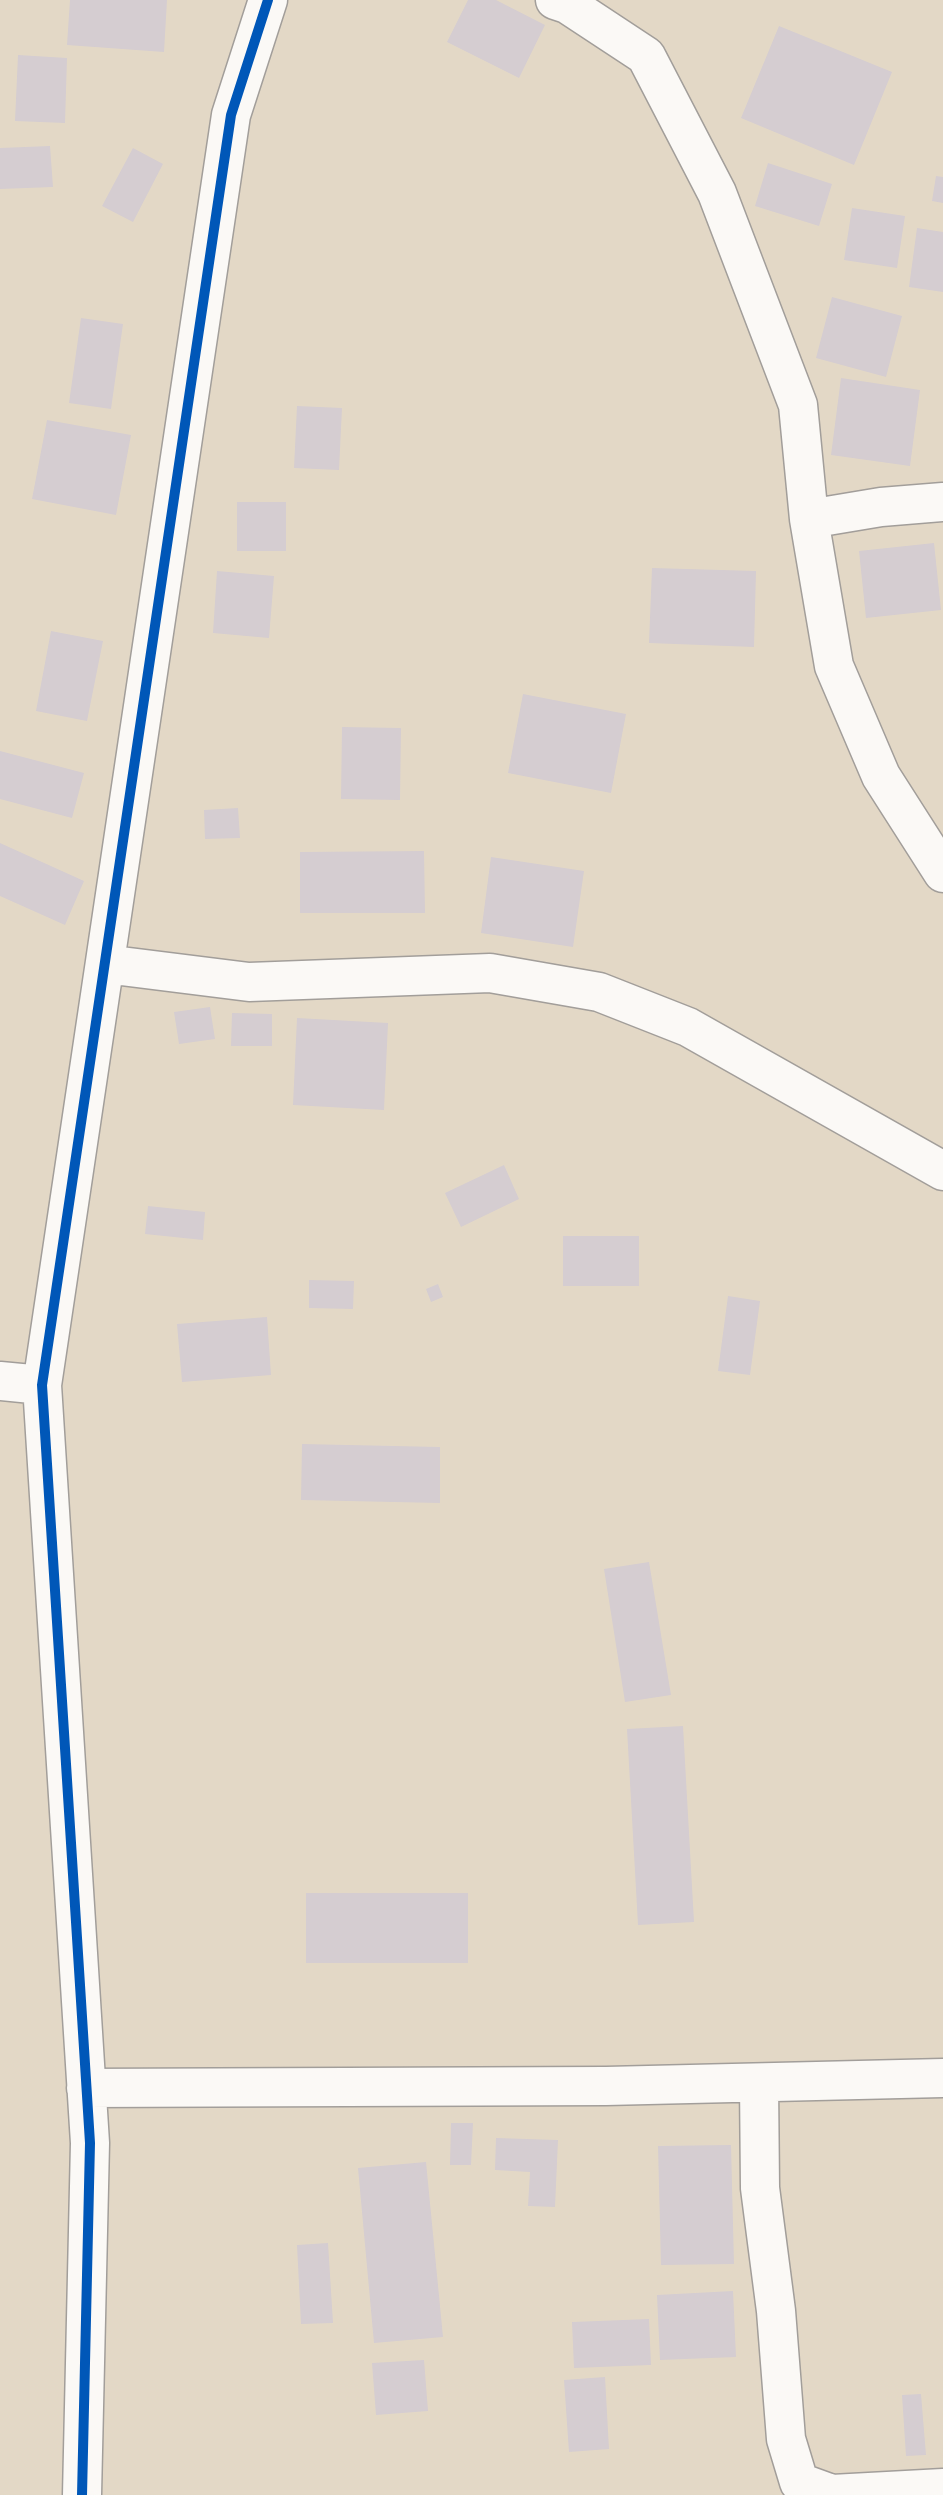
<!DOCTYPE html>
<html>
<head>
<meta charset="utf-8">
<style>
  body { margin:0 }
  canvas { display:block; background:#e3d8c6 }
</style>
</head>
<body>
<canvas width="943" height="2495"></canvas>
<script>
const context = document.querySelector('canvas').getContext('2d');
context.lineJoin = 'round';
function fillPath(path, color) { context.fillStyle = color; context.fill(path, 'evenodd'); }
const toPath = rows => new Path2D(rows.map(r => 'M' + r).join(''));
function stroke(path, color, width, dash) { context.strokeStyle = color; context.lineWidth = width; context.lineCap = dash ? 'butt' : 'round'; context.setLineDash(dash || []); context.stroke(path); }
fillPath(toPath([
  [70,0,167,0,164,52,67,45],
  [468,0,496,0,545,25,519,78,447,42],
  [779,26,892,72,854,165,741,118],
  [18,55,67,58,65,123,15,121],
  [50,146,53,187,0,189,0,148],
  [133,148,163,164,133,222,102,206],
  [768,163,832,184,819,226,755,206],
  [936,176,943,177,943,203,932,201],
  [852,208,905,216,897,268,844,260],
  [917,228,943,232,943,292,909,287],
  [832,297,902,316,886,377,816,358],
  [81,318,123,324,111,409,69,403],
  [841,378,920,390,910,466,831,455],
  [297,406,342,408,339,470,294,468],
  [47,420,131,435,116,515,32,499],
  [237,502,286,502,286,551,237,551],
  [934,543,941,610,866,618,859,551],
  [652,568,756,571,754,647,649,643],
  [217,571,274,576,269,638,213,633],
  [51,631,103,641,87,721,36,711],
  [523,694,626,714,611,793,508,773],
  [342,727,401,728,400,800,341,799],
  [0,751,84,773,72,818,0,799],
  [238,808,240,838,205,839,204,810],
  [0,843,84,881,65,925,0,896],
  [424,851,425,913,300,913,300,852],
  [491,857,584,871,573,947,481,933],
  [210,1007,215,1039,179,1044,174,1012],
  [232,1013,272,1014,272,1046,231,1046],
  [297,1018,388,1023,384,1110,293,1105],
  [504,1165,519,1199,461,1227,445,1193],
  [148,1206,205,1212,203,1240,145,1234],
  [563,1236,639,1236,639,1286,563,1286],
  [309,1280,354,1281,353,1309,309,1308],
  [438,1284,443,1297,431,1302,426,1289],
  [728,1296,760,1301,750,1375,718,1371],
  [267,1317,271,1375,182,1382,177,1324],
  [302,1444,440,1447,440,1503,301,1500],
  [649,1562,671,1695,625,1702,604,1569],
  [683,1726,694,1922,638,1925,627,1729],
  [306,1893,468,1893,468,1963,306,1963],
  [451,2123,473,2123,471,2165,450,2165],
  [496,2138,558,2140,555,2207,528,2206,530,2172,495,2170],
  [731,2145,734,2264,661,2265,658,2146],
  [426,2162,443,2337,374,2343,358,2168],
  [328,2243,333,2323,301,2324,297,2245],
  [733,2291,736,2357,660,2360,657,2295],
  [649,2319,651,2365,574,2368,572,2322],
  [424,2360,428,2411,376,2415,372,2363],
  [605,2377,609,2449,569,2452,564,2380],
  [921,2394,926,2455,906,2456,902,2395]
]), '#d5cdd1');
const minor = toPath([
  [555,0,567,4,646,56,717,193,798,405,809,519,834,666,881,776,943,873],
  [809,519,881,507,943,502],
  [105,964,249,982,490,973,599,992,688,1027,943,1171],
  [0,1381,42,1385],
  [759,2083,760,2188,776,2311,786,2439,799,2482,832,2494,943,2488],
  [86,2088,606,2086,943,2078],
  [82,2495,90,2143,42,1385,231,115,268,0]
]);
stroke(minor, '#a29e9a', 41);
stroke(minor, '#fbf9f6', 38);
stroke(toPath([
  [82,2495,90,2143,42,1385,231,115,268,0]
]), '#0057b8', 10);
</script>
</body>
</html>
